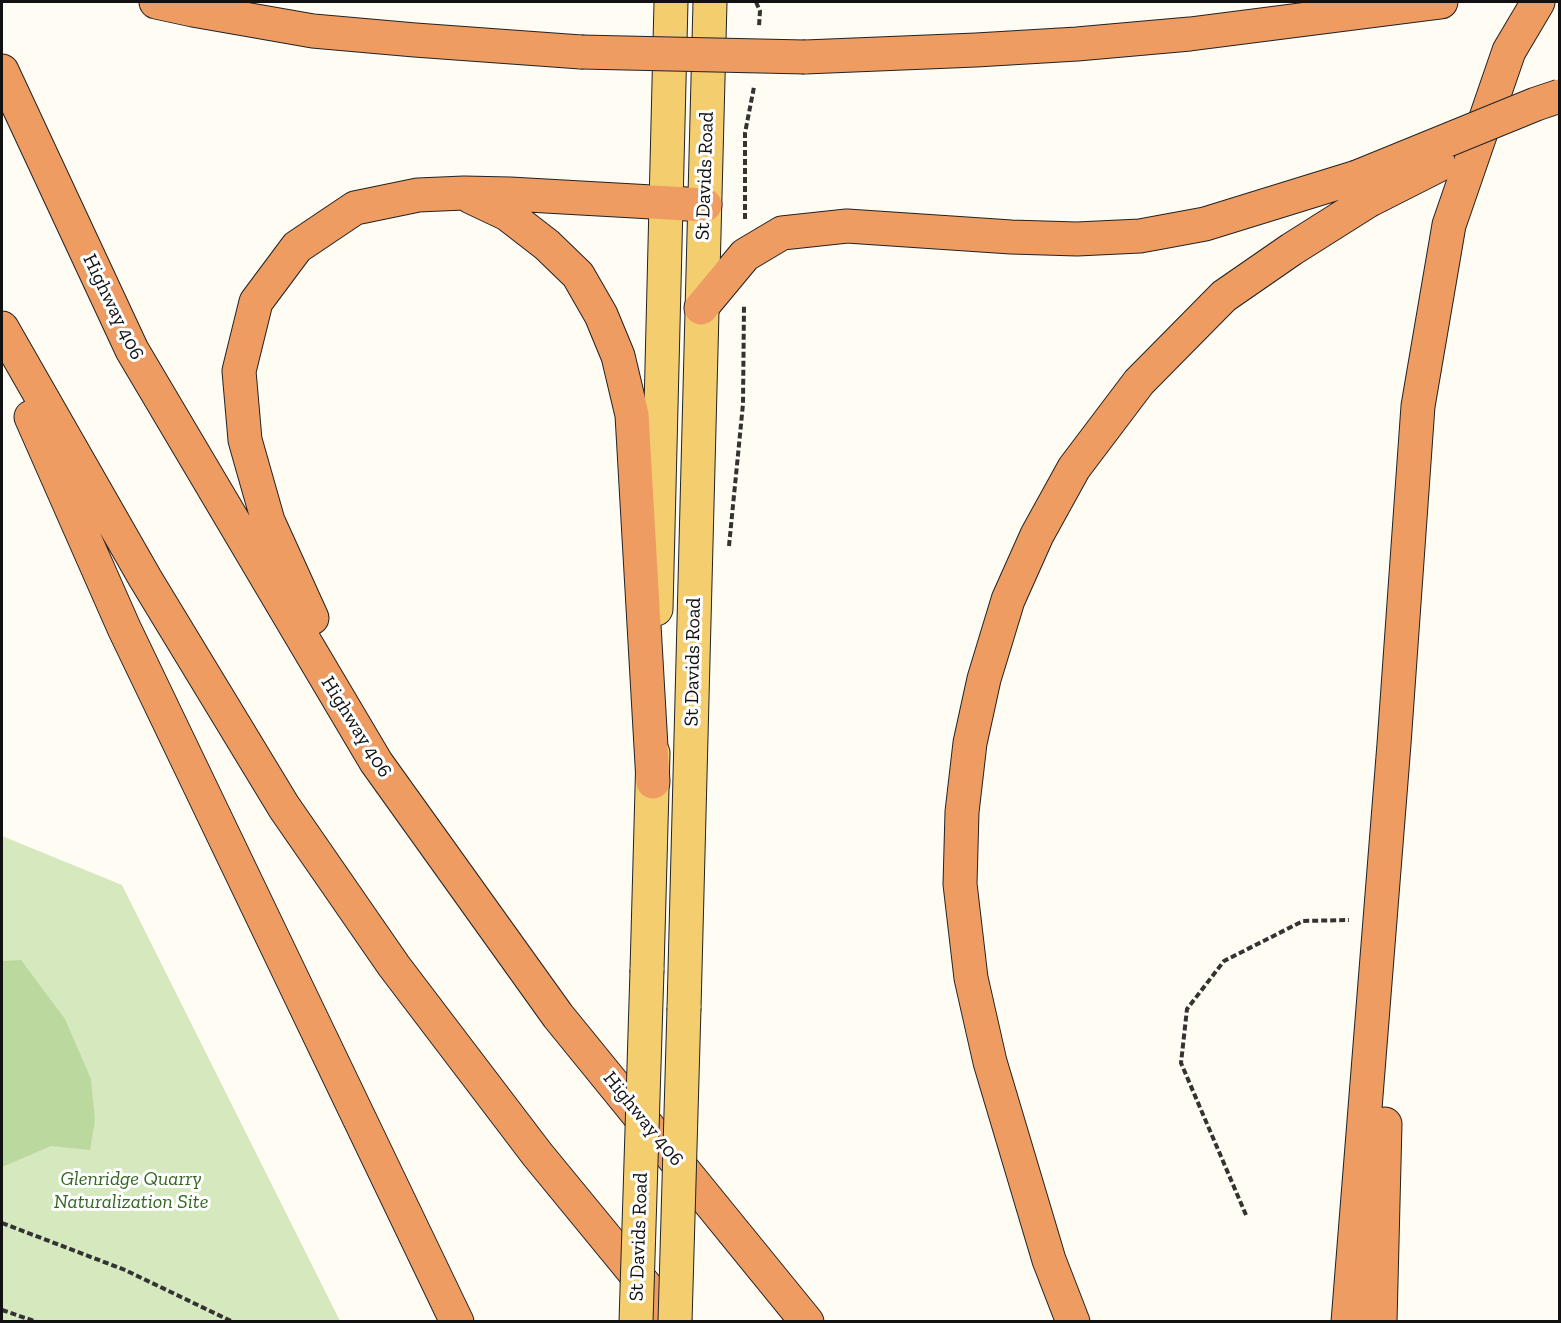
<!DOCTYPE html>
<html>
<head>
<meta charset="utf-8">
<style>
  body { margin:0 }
  #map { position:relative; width:1561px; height:1323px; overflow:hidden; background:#fffcf4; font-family:"Zilla Slab",serif }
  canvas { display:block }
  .frame { position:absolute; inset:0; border:3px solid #111; pointer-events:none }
</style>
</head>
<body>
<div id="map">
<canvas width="1561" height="1323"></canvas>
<div class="frame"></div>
</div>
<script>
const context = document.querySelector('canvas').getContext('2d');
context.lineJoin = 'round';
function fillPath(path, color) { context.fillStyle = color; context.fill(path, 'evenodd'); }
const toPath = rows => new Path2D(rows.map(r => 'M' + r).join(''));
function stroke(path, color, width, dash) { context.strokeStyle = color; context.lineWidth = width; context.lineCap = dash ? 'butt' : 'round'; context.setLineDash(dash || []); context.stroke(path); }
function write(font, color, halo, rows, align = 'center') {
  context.font = font + ' "Zilla Slab",serif'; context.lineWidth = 6; context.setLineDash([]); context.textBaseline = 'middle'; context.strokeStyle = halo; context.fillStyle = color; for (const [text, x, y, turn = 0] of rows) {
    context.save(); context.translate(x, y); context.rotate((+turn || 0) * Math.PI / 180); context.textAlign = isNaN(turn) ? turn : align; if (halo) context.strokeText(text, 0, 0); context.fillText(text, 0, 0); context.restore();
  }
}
fillPath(toPath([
  [2,836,122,885,340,1321,2,1321]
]), '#d6e9be');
fillPath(toPath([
  [21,960,65,1019,91,1079,95,1120,90,1150,51,1146,2,1167,2,961]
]), '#bbd99e');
const major = toPath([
  [656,609,671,2],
  [647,970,653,753],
  [684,1008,710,2]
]);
const highway = toPath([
  [156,2,193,10,313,31,415,40,581,52],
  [805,57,976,50,1077,44,1190,34,1441,2],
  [2,71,132,350,376,762,558,1016,807,1322],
  [471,197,507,214,547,245,578,275,601,315,618,356,632,415,653,782],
  [701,308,745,255,782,233,847,226,1011,237,1077,239,1140,236,1205,224,1357,177],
  [2,328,145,578,284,807,394,966,537,1154,675,1322],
  [31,417,124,628,457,1322],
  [312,618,268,521,245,440,239,371,256,302,297,247,355,208,418,195,464,193,510,194,705,205],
  [1073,1322,1049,1260,990,1062,971,978,960,884,962,812,970,743,984,679,1008,600,1037,535,1074,468,1139,382,1224,296,1292,249,1368,201],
  [1348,1322,1394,744,1418,406,1449,225,1509,51,1538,2],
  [1380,1322,1385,1124]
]);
stroke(major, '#222', 35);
stroke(highway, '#222', 35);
stroke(toPath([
  [756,2,760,11,759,26],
  [745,219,745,133,754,87],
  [729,546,743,404,744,305],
  [1246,1215,1181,1063,1187,1009,1224,961,1303,921,1349,920],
  [2,1223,125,1270,233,1322],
  [2,1310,37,1322]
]), '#333', 4, [6, 3]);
stroke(major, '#f4cd6f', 33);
stroke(highway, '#ef9c62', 33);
const majorBridge = toPath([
  [636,1322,647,970],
  [675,1322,684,1008]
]);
const highwayBridge = toPath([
  [581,52,805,57],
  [1357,177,1536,104,1560,96],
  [1368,201,1439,165]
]);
stroke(majorBridge, '#222', 35, []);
stroke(highwayBridge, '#222', 35, []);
stroke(majorBridge, '#f4cd6f', 33);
stroke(highwayBridge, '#ef9c62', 33);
write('20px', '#111', '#fff', [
  ["St Davids Road",705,176,-88],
  ["Highway 406",113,307,64],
  ["St Davids Road",693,662,-89],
  ["Highway 406",356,727,58],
  ["Highway 406",643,1119,51],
  ["St Davids Road",639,1237,-88]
]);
write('italic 20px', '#336722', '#fff', [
  ["Glenridge Quarry",131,1179],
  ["Naturalization Site",131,1202]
]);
</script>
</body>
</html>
